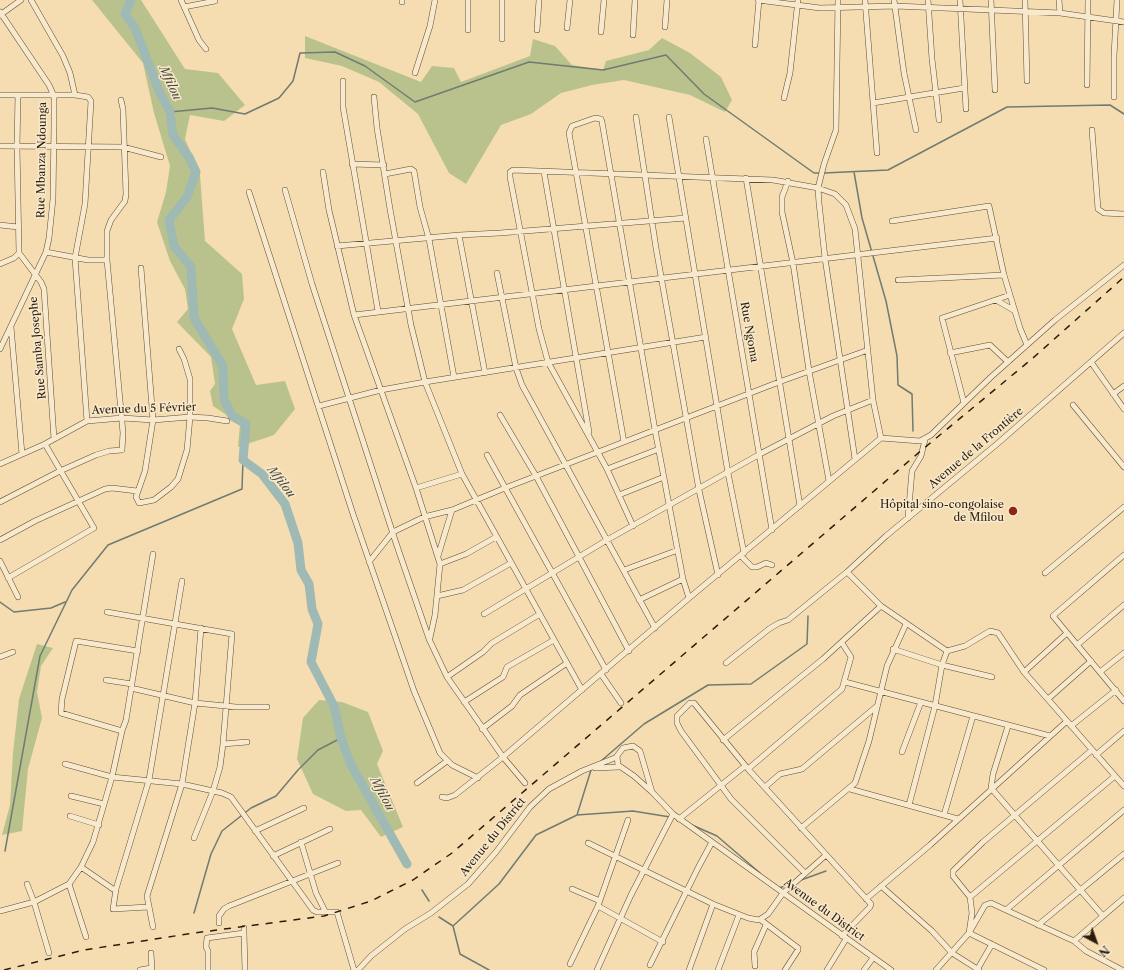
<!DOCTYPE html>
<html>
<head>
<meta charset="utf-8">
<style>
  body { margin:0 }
  #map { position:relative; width:1124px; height:970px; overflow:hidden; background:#f5ddb1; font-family:"Libre Caslon Text",serif }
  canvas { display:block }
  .north { position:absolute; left:1076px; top:922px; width:40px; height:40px; -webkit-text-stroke:3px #f8e9cc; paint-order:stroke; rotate:139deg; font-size:11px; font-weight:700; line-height:16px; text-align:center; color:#2a1d0c }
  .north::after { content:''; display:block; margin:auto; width:14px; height:18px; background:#2a1d0c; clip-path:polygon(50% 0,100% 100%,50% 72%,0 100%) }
</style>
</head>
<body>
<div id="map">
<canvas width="1124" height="970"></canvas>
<div class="north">N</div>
</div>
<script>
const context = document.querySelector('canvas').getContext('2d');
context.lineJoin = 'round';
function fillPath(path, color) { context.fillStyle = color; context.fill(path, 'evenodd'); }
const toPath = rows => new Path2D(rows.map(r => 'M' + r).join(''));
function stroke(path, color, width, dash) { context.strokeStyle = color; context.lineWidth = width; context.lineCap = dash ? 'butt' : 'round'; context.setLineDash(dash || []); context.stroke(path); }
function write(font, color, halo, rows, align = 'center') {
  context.font = font + ' "Libre Caslon Text",serif'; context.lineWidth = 3; context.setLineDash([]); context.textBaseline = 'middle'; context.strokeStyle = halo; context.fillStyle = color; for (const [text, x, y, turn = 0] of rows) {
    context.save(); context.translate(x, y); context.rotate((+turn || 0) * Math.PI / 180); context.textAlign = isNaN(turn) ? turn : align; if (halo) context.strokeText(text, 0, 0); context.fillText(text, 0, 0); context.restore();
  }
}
fillPath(toPath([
  [92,0,141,0,185,69,218,73,245,105,224,121,190,115,185,139,200,175,205,241,242,274,244,299,232,329,256,385,285,381,295,409,274,435,238,447,240,424,213,406,210,391,215,384,211,357,177,322,188,309,185,289,170,261,157,222,166,192,170,166,154,113,143,63],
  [305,36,421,82,432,66,454,68,461,82,530,56,533,39,555,46,572,65,603,70,606,61,649,50,662,38,690,53,721,77,732,100,725,112,690,95,624,80,592,85,561,93,531,114,501,125,466,184,449,173,418,114,379,82,342,66,305,58],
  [37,644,53,648,41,666,37,692,42,718,28,769,22,831,2,835,10,805,13,753,19,699],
  [319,700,342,702,368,712,383,751,377,764,403,827,381,837,361,810,346,811,313,794,297,759,303,718]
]), '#b9c28d');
stroke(toPath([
  [170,112,212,108,245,114,279,98,293,81,300,53,335,52,365,66,415,102,529,62,603,70,666,55,704,94,814,173,820,173],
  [854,172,862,218,886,301,897,356,898,385,912,394,913,431],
  [824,173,888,170,1007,107,1110,105,1124,114],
  [0,602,14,612,51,608,65,602],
  [601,761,644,724,708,685,751,684,807,644,808,616],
  [577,815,591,770],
  [692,825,717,836,760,873],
  [5,851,40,656,72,590,108,545,242,489,243,460],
  [801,880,826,871],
  [779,888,790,884],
  [422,890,429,901],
  [194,913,211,854,222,831,251,808,276,796,298,770,318,750,341,738],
  [439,917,453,926,460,954,489,970],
  [453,926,499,884,536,835,577,815,633,811,670,817]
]), '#707b71', 1.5);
stroke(toPath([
  [131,0,125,14,135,28,159,91,170,112,173,135,189,157,196,172,187,197,169,220,174,246,191,267,194,318,223,366,224,399,232,416,246,424,243,460,262,474,285,504,298,543,301,570,309,584,312,609,318,624,311,662,334,706,341,738,350,763,407,864]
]), '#9fbab5', 9);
const minor = toPath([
  [31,0,63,56,70,73,75,95],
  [181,0,199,40,206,49],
  [758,0,820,8,895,6,991,10,1060,13,1124,22],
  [838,0,836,130,824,164,818,188,819,203,825,258,855,459],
  [865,0,877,153],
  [894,0,904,73,916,130],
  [928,0,932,59,939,120],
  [960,0,966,109],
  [991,0,995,90],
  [1025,0,1027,81],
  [1059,0,1060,13],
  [402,2,402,0],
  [184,7,215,1],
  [0,12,49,85,54,96,54,126,53,199,49,238,46,252,0,349],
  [0,15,21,0],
  [665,27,667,0],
  [567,28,570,0],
  [468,30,468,0],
  [537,30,539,0],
  [601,32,604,0],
  [633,35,635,0],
  [502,39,502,0],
  [755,45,759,0],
  [415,73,430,26,435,0],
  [343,81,343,107,378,311],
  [1087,85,1088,0],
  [0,95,75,95,88,97,91,101,85,204,75,258,87,421],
  [18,95,17,146,19,253,41,282,44,289,54,439],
  [374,97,377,128,390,209,411,325,425,382,462,474,582,690],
  [1114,97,1114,56,1117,0],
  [784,98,790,73,798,0],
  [873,103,964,88],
  [636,117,656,248,699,490,718,575],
  [669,117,728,473,744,553],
  [1092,130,1098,209,1104,213,1124,214],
  [706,139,772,530],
  [0,146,123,147,161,157],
  [352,164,384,165],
  [323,172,329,210,354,315,416,488,440,564,435,615,430,638],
  [544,172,589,432],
  [385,174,411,169,414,171,420,207,429,239,454,377],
  [746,178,800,506],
  [788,181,782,197,782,212,793,263,809,371,829,481],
  [285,190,312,284,396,543,429,639,447,677,503,757,525,783],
  [249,192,353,514,414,691,440,753,452,765,478,778],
  [892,221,989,206,1004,275,1020,328,1027,345],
  [0,225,18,227],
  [459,235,485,373],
  [337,246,459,235,500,233,686,218],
  [46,252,88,260,107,260],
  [0,264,14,258,19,253],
  [141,268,153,420,145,471,136,497,139,503,154,500,171,487,178,479,187,450,190,417,190,379,184,359,179,349],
  [497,273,516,368,522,385,655,628],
  [898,280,1004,275],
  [996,300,1015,311],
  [354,315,997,238],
  [11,327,22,454],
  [950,353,990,345,1008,362],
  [1091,362,1124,409],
  [1113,394,1124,386],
  [964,403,942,318,1010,295],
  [1073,405,1124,467],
  [319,406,381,390,425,382,706,337],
  [500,415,536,476,629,651],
  [624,442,569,133,572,126,595,118,601,119,602,122,655,430,683,579,689,598],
  [487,455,606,670],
  [0,464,45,444,87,421,122,418,153,420,190,417,208,418,227,421],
  [607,469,659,449],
  [416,488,462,474],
  [619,495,664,477],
  [0,502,60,471,96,455,109,451,122,450,123,433,107,260,107,231,111,220,125,201,126,194,123,109,121,100],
  [908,518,912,471,921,456,925,440],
  [633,526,607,469,548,362,539,329,510,177,510,172,513,170,773,180,818,188,835,194,846,205,855,229,873,400,881,438],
  [0,540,35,521,105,489,112,488,137,491],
  [1124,555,1053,616,1124,701],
  [438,556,452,510],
  [741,556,752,567,757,567,766,563,772,565],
  [0,561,18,597],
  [369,562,393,532,424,517,452,510,505,488,779,382,868,350],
  [440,564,466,554,496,537],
  [624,570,678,550],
  [847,572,881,606,947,651,965,646,990,631,998,633,1024,672,1124,786],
  [1045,573,1124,507],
  [8,578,94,528,45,444],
  [437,596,463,590,511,563],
  [639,600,683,579],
  [107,612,232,634,223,744,220,767,213,791,194,838],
  [484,614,607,540,760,454,833,416,873,400],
  [1077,645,1124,605],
  [893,649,942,665,992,677],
  [0,657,13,652],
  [726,663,769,629,779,623,788,620,847,572,886,536,997,444,1124,333],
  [1024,672,1067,633],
  [1100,672,1124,653],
  [601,674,621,703],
  [447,677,483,652,492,643,540,614],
  [106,680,132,684],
  [845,682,1050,736],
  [131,688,195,703,236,707,267,707],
  [1048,699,1091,661],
  [464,702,503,677,507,667,554,640],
  [1008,726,993,774,991,788,1103,916],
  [1071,726,1116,690],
  [482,729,512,706,520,695,567,663],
  [122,731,61,713,62,699,76,641,138,651],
  [723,740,823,659,881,606],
  [223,744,247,742],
  [902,752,921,702],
  [1096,755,1124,731],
  [65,764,112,777,182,784,222,793,231,797,313,910,317,912,337,912,354,970],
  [595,768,619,767],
  [748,769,842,689,851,657,842,643],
  [417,783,447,761],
  [765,787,780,774,802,769,877,706],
  [850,789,958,819],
  [652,792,640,751,633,746,623,748,617,756,618,765,634,776,652,792,673,814,891,970],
  [71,796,104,804],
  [442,797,447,798,455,795,503,757,689,598,881,438,920,441,931,435,991,377,1055,320,1124,265],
  [909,805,935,706,942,665,947,651],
  [944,815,973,716],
  [70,816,99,825],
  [679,819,745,766],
  [801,828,855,783,869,741,887,666,906,624],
  [255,831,304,808],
  [301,842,316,893,325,911],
  [588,843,713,904,748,918,759,920,768,914,783,893,826,855],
  [273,856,330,829],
  [81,867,113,889,116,889],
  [805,873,731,799,681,731,677,723,677,716,690,703,694,703,748,769,871,904,870,907,842,936],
  [27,884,34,902,49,953],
  [69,884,86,937],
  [881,886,932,931,952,953,979,970],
  [572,889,600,901],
  [970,897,1115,776],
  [866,899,930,845,1067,721],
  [598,906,663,942],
  [148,907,113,909,116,889,149,780,182,581],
  [1006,910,1074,941,1086,951,1122,970],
  [0,911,34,902,69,884,81,867,93,842,112,777,122,731,126,720,153,554],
  [761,920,798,948,798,950,785,970],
  [219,923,219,916,224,909,229,906,338,863],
  [1038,925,1124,854],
  [153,927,147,896,182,784,195,703,201,628],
  [244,933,245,970],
  [1074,941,1124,898],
  [151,953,152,970],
  [570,964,598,906,628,820],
  [650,965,698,868,712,842],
  [755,966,754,952,766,925],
  [140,970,151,968],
  [208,970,208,951,206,947,207,938,244,933,244,928],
  [358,970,371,956,405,929,431,913,468,884,496,852,530,807,549,789,582,771,617,757],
  [597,970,631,895,673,814],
  [689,970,713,904],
  [718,970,739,915],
  [827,970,846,939],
  [864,970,873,958],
  [936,970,969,933,985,905,991,903,1006,910,1124,810],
  [977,970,992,944],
  [1044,970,969,933,972,913,970,897,953,876,953,871,983,842,1092,750]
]);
stroke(minor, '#5d4d35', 6);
stroke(minor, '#f8e9cc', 5);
stroke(toPath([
  [4,970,84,950,194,933,324,916,371,901,413,880,452,853,923,449,1033,358,1124,277]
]), '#2a1d0c', 1.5, [7, 7]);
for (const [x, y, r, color] of [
  [1013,511,5,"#8f2418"]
]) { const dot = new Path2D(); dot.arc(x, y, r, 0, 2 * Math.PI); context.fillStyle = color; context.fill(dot); stroke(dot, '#f8e9cc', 1.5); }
write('11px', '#2a1d0c', '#f8e9cc', [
  ["Rue Mbanza Ndounga",42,160,-89],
  ["Rue Ngoma",749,332,80],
  ["Rue Samba Josephe",38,348,-95],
  ["Avenue du 5 Février",144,409,-2],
  ["Avenue de la Frontière",976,448,-40],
  ["Avenue du District",493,837,-51],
  ["Avenue du District",824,910,36]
]);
write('11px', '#2a1d0c', '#f8e9cc', [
  ["Hôpital sino-congolaise",1004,505],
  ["de Mfilou",1004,518]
], 'right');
write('italic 12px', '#4d4c3f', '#f8e9cc', [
  ["Mfilou",170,83,65],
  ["Mfilou",281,482,52],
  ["Mfilou",382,794,61]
]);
</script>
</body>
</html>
